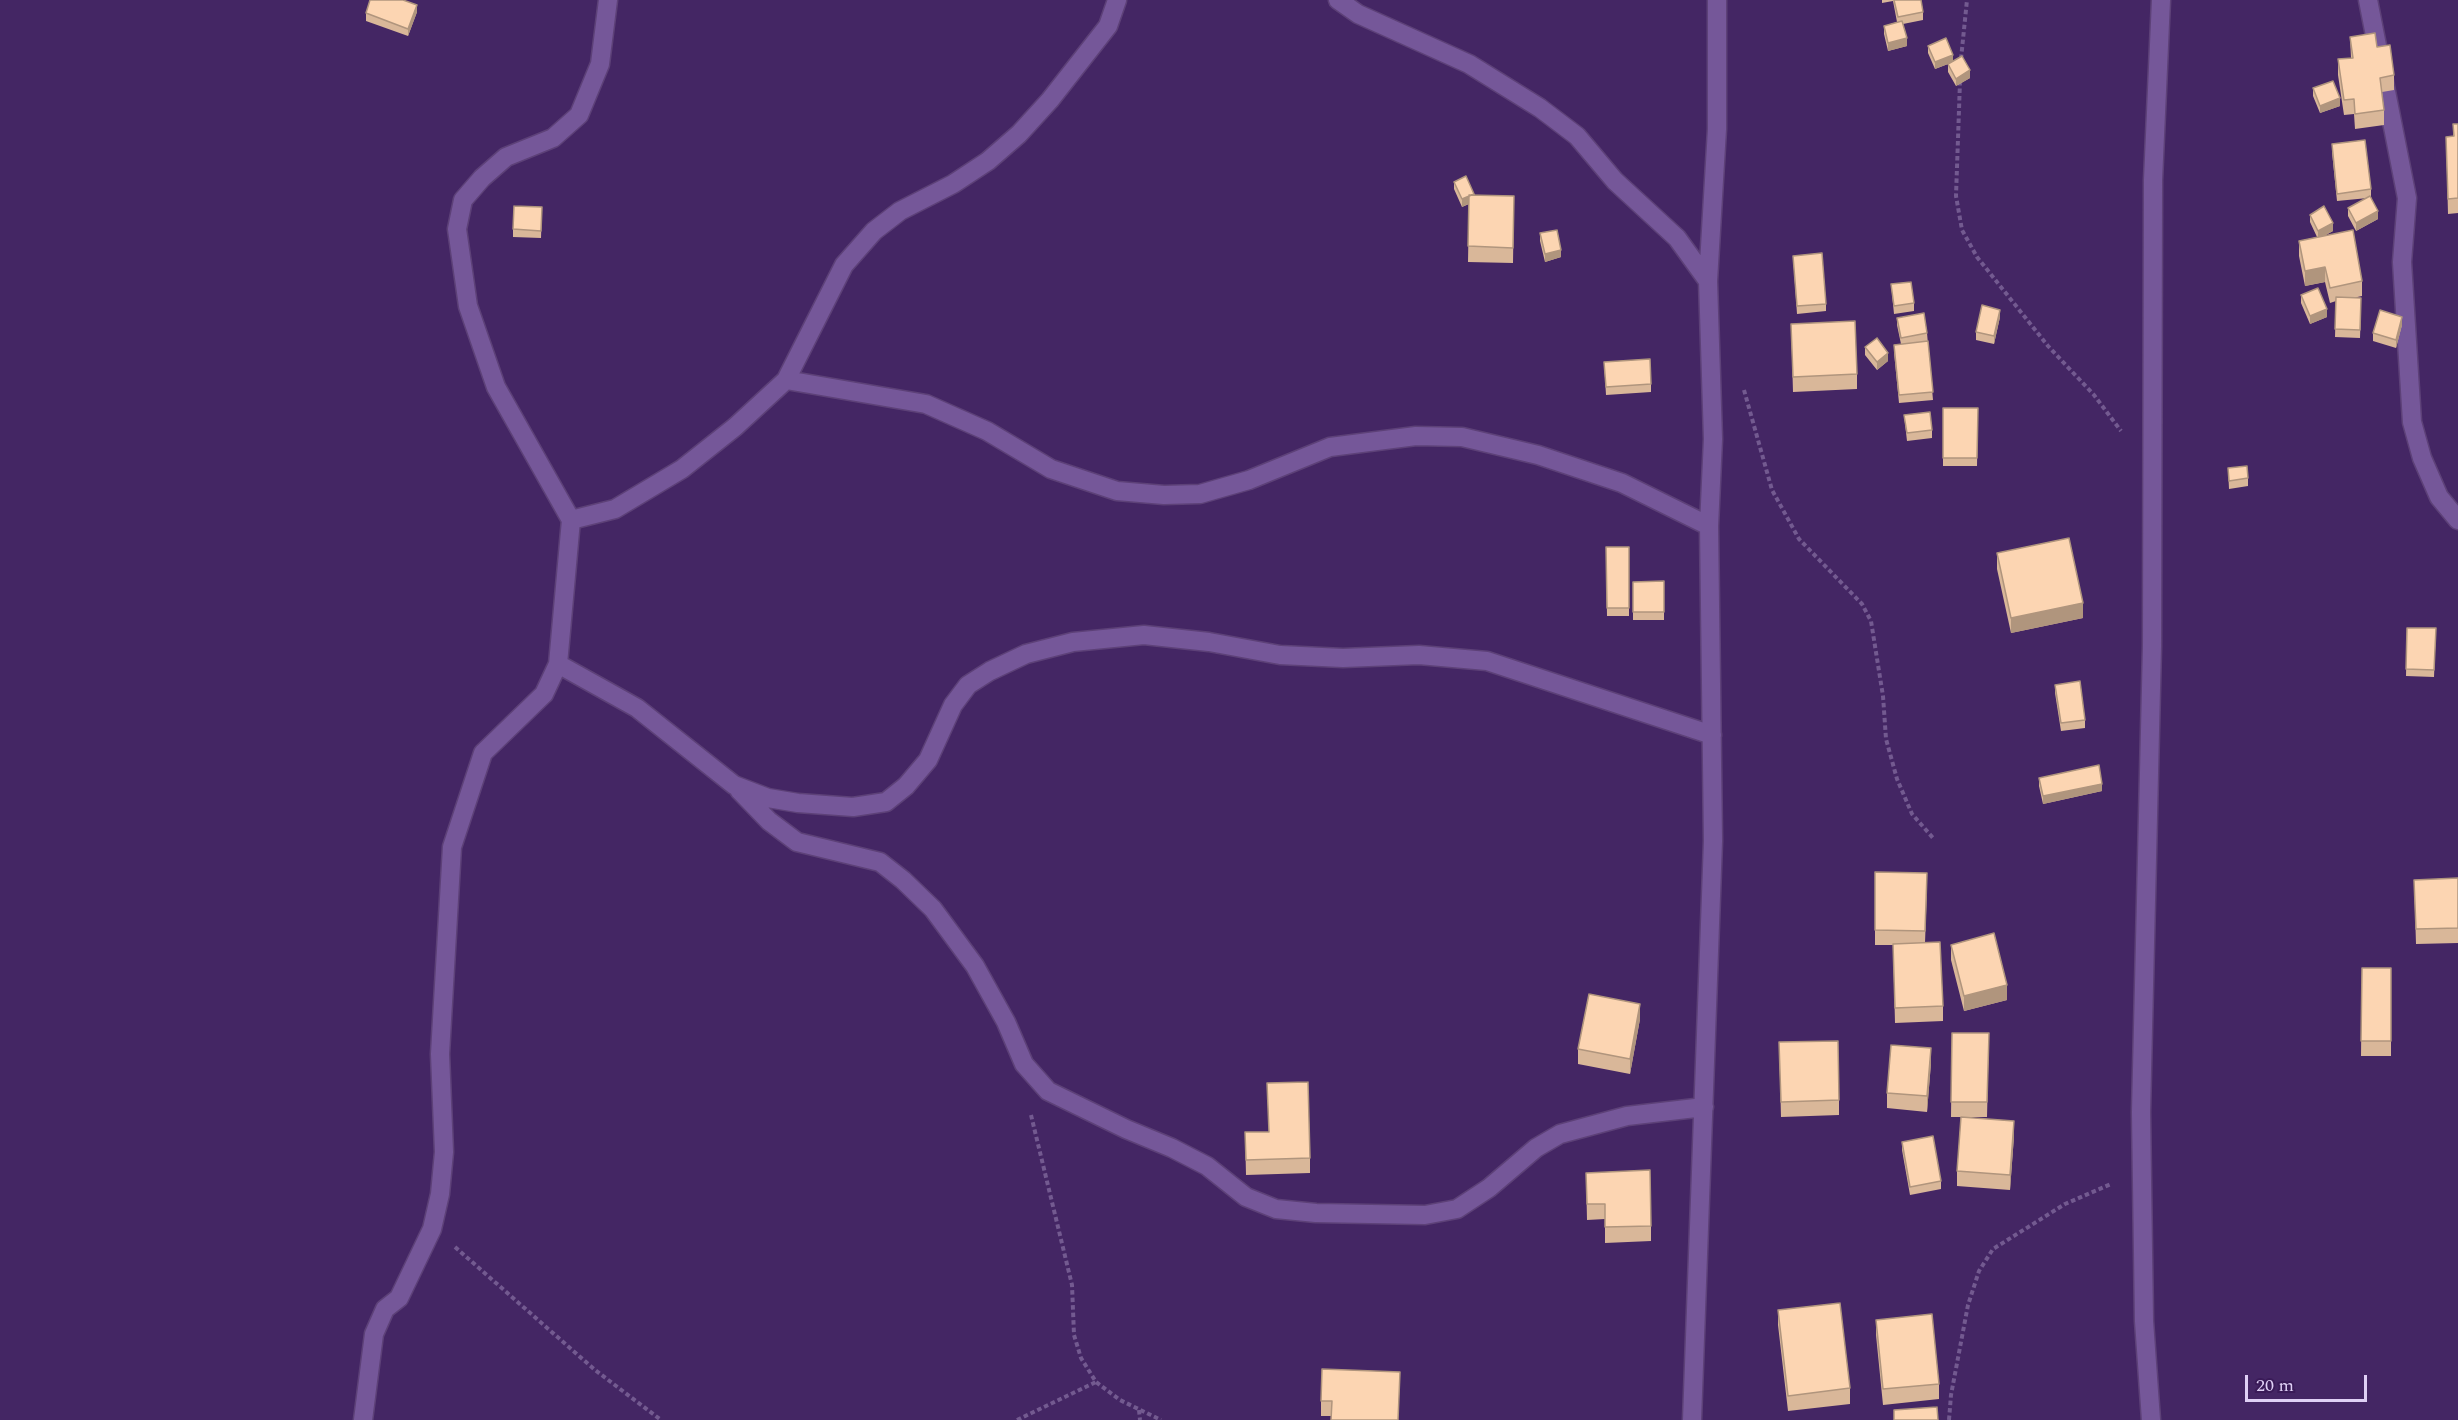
<!DOCTYPE html>
<html>
<head>
<meta charset="utf-8">
<style>
  body { margin:0 }
  #map { position:relative; width:2458px; height:1420px; overflow:hidden; background:#442664; font-family:Spectral,serif }
  canvas { display:block }
  .scale { position:absolute; left:2245px; top:1375px; width:122px; height:27px; box-sizing:border-box; border:3px solid #dfd0f5; border-top:0; padding-left:8px; font-size:18px; line-height:21px; white-space:nowrap; color:#dfd0f5; -webkit-text-stroke:4px #3a1b58; paint-order:stroke }
</style>
</head>
<body>
<div id="map">
<canvas width="2458" height="1420"></canvas>
<div class="scale">20 m</div>
</div>
<script>
const context = document.querySelector('canvas').getContext('2d');
context.lineJoin = 'round';
const toPath = rows => new Path2D(rows.map(r => 'M' + r).join(''));
function stroke(path, color, width, dash) { context.strokeStyle = color; context.lineWidth = width; context.lineCap = dash ? 'butt' : 'round'; context.setLineDash(dash || []); context.stroke(path); }
function fillPath(path, color) { context.fillStyle = color; context.fill(path, 'evenodd'); }
const minor = toPath([
  [1338,0,1358,14,1469,64,1540,108,1577,136,1615,181,1677,238,1708,281],
  [2368,0,2407,198,2402,262,2412,422,2422,458,2439,497,2458,520],
  [786,380,926,404,987,431,1051,469,1117,491,1164,495,1200,494,1249,480,1330,447,1416,436,1462,437,1538,455,1622,483,1709,526],
  [571,520,615,509,682,469,735,427,786,380,844,265,874,231,900,211,953,184,988,161,1019,134,1050,100,1108,26,1117,0],
  [558,664,637,708,734,785,768,798,798,803,853,807,886,802,906,786,928,760,953,705,968,685,990,671,1026,654,1073,642,1144,635,1209,642,1280,655,1343,658,1419,655,1487,661,1712,735],
  [739,790,769,821,797,842,880,862,903,880,933,909,975,966,1006,1022,1024,1064,1048,1091,1126,1129,1172,1148,1207,1166,1246,1197,1276,1209,1316,1213,1425,1215,1457,1209,1489,1188,1536,1148,1560,1134,1627,1116,1704,1107],
  [363,1420,374,1334,385,1309,399,1298,432,1229,440,1194,444,1152,440,1054,452,847,483,753,544,694,558,664,571,520,496,387,468,306,457,229,463,200,482,178,506,157,553,138,579,115,600,64,608,0],
  [1692,1420,1713,841,1709,526,1713,439,1708,281,1717,129,1717,0],
  [2151,1420,2144,1321,2141,1112,2152,646,2153,180,2161,0]
]);
stroke(minor, '#5d4178', 21);
stroke(toPath([
  [1961,59,1967,0],
  [1960,81,1956,196,1962,230,1977,257,2048,346,2094,395,2121,431],
  [1744,390,1772,490,1799,539,1862,604,1871,621,1883,696,1886,739,1897,779,1912,814,1933,838],
  [1031,1115,1072,1285,1074,1335,1081,1358,1096,1382,1120,1400,1161,1420],
  [455,1247,595,1370,661,1420],
  [1139,1410,1140,1420],
  [1017,1420,1096,1382],
  [1949,1420,1951,1395,1968,1305,1979,1271,1993,1249,2065,1204,2111,1184]
]), '#735a90', 4, [4.5, 3]);
stroke(minor, '#755799', 18);
fillPath(toPath([
  [1882,0,1921,0,1923,12,1923,20,1903,24,1907,46,1888,51,1884,34,1884,26,1897,22,1893,1,1882,3],
  [417,12,408,36,366,21,366,13],
  [2350,37,2377,47,2394,75,2394,90,2382,92,2384,110,2384,125,2355,129,2354,114,2344,115,2338,75,2338,59,2351,58],
  [1928,46,1953,61,1970,78,1956,86,1948,72,1948,64,1935,69,1928,53],
  [2313,88,2340,106,2320,113,2313,96],
  [2453,124,2458,124,2458,213,2448,214,2446,137,2453,136],
  [2332,144,2371,189,2371,197,2378,219,2356,231,2348,216,2348,208,2368,198,2337,201,2332,152],
  [1454,182,1474,195,1514,196,1513,263,1468,262,1469,204,1462,207,1454,189],
  [542,207,541,238,513,237,513,229],
  [2310,215,2333,231,2324,236,2362,281,2362,296,2353,298,2361,306,2360,338,2335,337,2336,301,2330,303,2325,282,2305,286,2299,256,2299,241,2317,237,2310,222],
  [1540,233,1561,257,1545,262,1540,241],
  [1793,256,1826,304,1826,311,1797,314],
  [1891,284,1914,303,1914,311,1894,314],
  [2301,295,2327,317,2310,324,2301,303],
  [2000,317,1994,344,1976,340,1976,332],
  [1897,318,1927,333,1933,400,1899,403,1894,352,1894,345,1901,344,1897,325],
  [1791,324,1857,374,1857,389,1793,392],
  [2402,325,2396,348,2373,341,2373,333],
  [1865,347,1888,361,1877,370,1865,355],
  [1604,362,1651,384,1651,392,1606,395],
  [1943,408,1978,408,1977,466,1943,466],
  [1904,415,1932,430,1932,438,1907,441],
  [2228,468,2248,478,2248,486,2229,489],
  [1606,547,1629,547,1629,616,1607,616],
  [1997,553,2083,618,2011,633,1997,569],
  [1664,581,1664,620,1633,620,1633,582],
  [2407,628,2436,628,2434,677,2406,676],
  [2055,685,2085,720,2085,728,2061,731,2055,693],
  [2039,778,2102,791,2043,804,2039,786],
  [1875,872,1927,888,1925,943,1943,1006,1943,1021,1895,1023,1893,945,1875,945],
  [2458,878,2458,943,2416,944,2414,880],
  [1951,945,2007,1000,1964,1011,1951,960],
  [2362,968,2391,968,2391,1056,2361,1056],
  [1640,1019,1630,1074,1578,1064,1578,1049],
  [1952,1033,1989,1033,1987,1117,1964,1117,2014,1136,2010,1190,1957,1186,1957,1171,1961,1117,1951,1117],
  [1779,1042,1839,1100,1839,1115,1781,1117],
  [1931,1063,1927,1112,1887,1108,1887,1093],
  [1245,1132,1310,1158,1310,1173,1246,1175],
  [1902,1142,1941,1181,1941,1189,1910,1195,1902,1150],
  [1586,1173,1651,1226,1651,1241,1605,1243,1605,1219,1587,1220],
  [1778,1310,1850,1388,1850,1404,1788,1411,1778,1325],
  [1876,1320,1939,1384,1939,1399,1883,1405,1876,1335],
  [1400,1387,1331,1416,1321,1416,1321,1401]
]), '#d9b799');
fillPath(toPath([
  [417,5,417,12,408,36,408,29],
  [1907,38,1907,46,1888,51,1888,43],
  [1953,55,1953,62,1935,69,1935,62],
  [1970,70,1970,78,1956,86,1956,79],
  [2340,98,2340,106,2320,113,2320,106],
  [1474,194,1474,201,1462,207,1462,199],
  [2378,211,2378,219,2356,231,2356,223],
  [2333,223,2333,231,2318,239,2318,231],
  [1561,250,1561,257,1545,262,1545,254],
  [2325,267,2325,282,2305,286,2305,271],
  [2327,309,2327,317,2310,324,2310,316],
  [2000,310,2000,317,1994,344,1994,336],
  [2402,317,2402,325,2396,348,2396,340],
  [1888,353,1888,361,1877,370,1877,362],
  [2083,603,2083,618,2011,633,2011,618],
  [2102,784,2102,791,2043,804,2043,796],
  [2007,985,2007,1000,1964,1011,1964,996],
  [1640,1004,1640,1019,1630,1074,1630,1059],
  [1931,1048,1931,1063,1927,1112,1927,1096],
  [2014,1121,2014,1136,2010,1190,2010,1175]
]), '#b0957d');
const building = toPath([
  [370,0,403,0,417,5,408,29,366,13,370,0],
  [1894,0,1921,0,1923,12,1898,17,1894,0],
  [1902,21,1907,38,1888,43,1884,26,1902,21],
  [2375,33,2377,47,2390,45,2394,75,2380,78,2384,110,2355,114,2354,99,2344,100,2338,59,2353,58,2350,37,2375,33],
  [1946,38,1953,55,1935,62,1928,46,1946,38],
  [1962,56,1970,70,1956,79,1948,64,1962,56],
  [2333,81,2340,98,2320,106,2313,88,2333,81],
  [2453,124,2458,124,2458,198,2448,199,2446,137,2454,136,2453,124],
  [2365,140,2371,189,2337,194,2332,144,2365,140],
  [1466,176,1474,194,1462,199,1454,182,1466,176],
  [1469,195,1514,196,1513,248,1468,246,1469,195],
  [2370,196,2378,211,2356,223,2348,208,2370,196],
  [514,206,542,207,541,231,513,229,514,206],
  [2324,206,2333,223,2318,231,2310,215,2324,206],
  [1557,230,1561,250,1545,254,1540,233,1557,230],
  [2353,230,2362,281,2330,288,2325,267,2305,271,2299,241,2353,230],
  [1822,253,1826,304,1797,306,1793,256,1822,253],
  [1911,282,1914,303,1894,306,1891,284,1911,282],
  [2318,288,2327,309,2310,316,2301,295,2318,288],
  [2336,297,2361,298,2360,330,2335,329,2336,297],
  [1982,305,2000,310,1994,336,1976,332,1982,305],
  [2380,310,2402,317,2396,340,2373,333,2380,310],
  [1924,313,1927,333,1901,338,1897,318,1924,313],
  [1855,321,1857,374,1793,377,1791,324,1855,321],
  [1877,338,1888,353,1877,362,1865,347,1877,338],
  [1928,341,1933,392,1899,395,1894,345,1928,341],
  [1650,359,1651,384,1606,387,1604,362,1650,359],
  [1943,408,1978,408,1977,458,1943,458,1943,408],
  [1930,412,1932,430,1907,433,1904,415,1930,412],
  [2247,466,2248,478,2229,481,2228,468,2247,466],
  [2069,538,2083,603,2011,618,1997,553,2069,538],
  [1606,547,1629,547,1629,608,1607,608,1606,547],
  [1664,581,1664,612,1633,612,1633,582,1664,581],
  [2407,628,2436,628,2434,670,2406,669,2407,628],
  [2080,681,2085,720,2061,723,2055,685,2080,681],
  [2099,765,2102,784,2043,796,2039,778,2099,765],
  [1875,872,1927,873,1925,931,1875,930,1875,872],
  [2458,878,2458,928,2416,929,2414,880,2458,878],
  [1994,933,2007,985,1964,996,1951,945,1994,933],
  [1940,942,1943,1006,1895,1008,1893,944,1940,942],
  [2362,968,2391,968,2391,1041,2361,1041,2362,968],
  [1589,994,1640,1004,1630,1059,1578,1049,1589,994],
  [1952,1033,1989,1033,1987,1102,1951,1102,1952,1033],
  [1838,1041,1839,1100,1781,1102,1779,1042,1838,1041],
  [1891,1045,1931,1048,1927,1096,1887,1093,1891,1045],
  [1308,1082,1310,1158,1246,1160,1245,1132,1269,1132,1267,1083,1308,1082],
  [1961,1117,2014,1121,2010,1175,1957,1171,1961,1117],
  [1933,1136,1941,1181,1910,1187,1902,1142,1933,1136],
  [1650,1170,1651,1226,1605,1227,1605,1204,1587,1204,1586,1173,1650,1170],
  [1840,1303,1850,1388,1788,1396,1778,1310,1840,1303],
  [1932,1314,1939,1384,1883,1389,1876,1320,1932,1314],
  [1322,1369,1400,1372,1398,1420,1331,1420,1332,1401,1321,1401,1322,1369],
  [1937,1407,1938,1420,1894,1420,1894,1410,1937,1407]
]);
fillPath(building, '#fcd5b2');
stroke(building, '#b0957d', 1.5);
</script>
</body>
</html>
